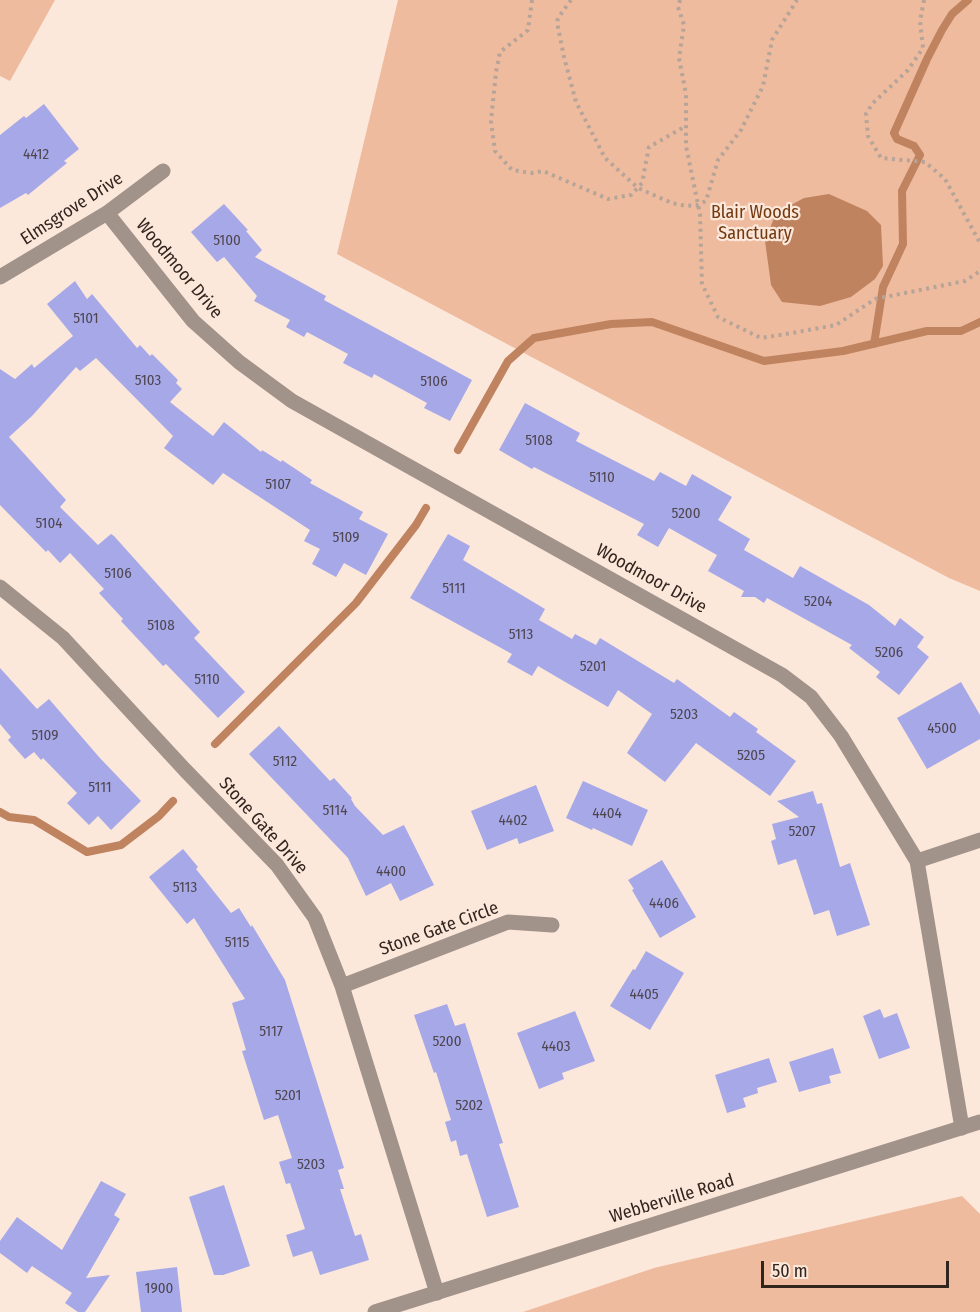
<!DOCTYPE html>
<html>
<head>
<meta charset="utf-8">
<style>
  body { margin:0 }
  #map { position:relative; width:980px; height:1312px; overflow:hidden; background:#fce7db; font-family:"Fira Sans Condensed",sans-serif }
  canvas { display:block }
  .scale { position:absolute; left:761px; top:1261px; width:188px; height:27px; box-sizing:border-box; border:3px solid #32251e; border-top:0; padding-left:8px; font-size:18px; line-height:21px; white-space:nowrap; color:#32251e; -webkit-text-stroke:4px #fce7db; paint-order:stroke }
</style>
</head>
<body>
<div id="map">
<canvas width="980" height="1312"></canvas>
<div class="scale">50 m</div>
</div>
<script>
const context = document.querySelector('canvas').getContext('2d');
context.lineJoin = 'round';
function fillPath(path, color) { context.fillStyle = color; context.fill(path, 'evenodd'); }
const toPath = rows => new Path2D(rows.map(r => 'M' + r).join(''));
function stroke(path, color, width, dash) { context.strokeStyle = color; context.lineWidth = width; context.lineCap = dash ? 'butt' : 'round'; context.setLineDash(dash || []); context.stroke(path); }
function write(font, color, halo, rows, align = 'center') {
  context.font = font + ' "Fira Sans Condensed",sans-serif'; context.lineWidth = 4.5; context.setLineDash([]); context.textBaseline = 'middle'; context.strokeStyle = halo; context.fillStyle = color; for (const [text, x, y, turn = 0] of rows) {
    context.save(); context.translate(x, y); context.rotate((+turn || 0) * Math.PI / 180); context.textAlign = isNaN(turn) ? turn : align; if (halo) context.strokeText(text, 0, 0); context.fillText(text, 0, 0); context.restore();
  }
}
fillPath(toPath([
  [0,0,55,0,10,81,0,76],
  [398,0,980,0,980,591,949,578,337,254],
  [962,1196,980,1214,980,1312,523,1312,654,1268]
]), '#eebb9e');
fillPath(toPath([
  [829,194,867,211,881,225,883,266,875,279,851,297,820,306,782,302,771,285,765,241,776,213,804,198]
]), '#c0835f');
stroke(toPath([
  [874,344,883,287,903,244,902,191,920,155,914,146,897,139,894,133,927,59,942,30,952,14,968,0],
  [458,450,508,361,534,338,611,324,652,322,764,361,843,351,927,331,961,331,980,322],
  [215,744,356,603,416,525,426,508],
  [0,812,9,817,34,820,87,852,121,845,159,816,173,801]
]), '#c0835f', 8);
fillPath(toPath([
  [44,104,79,149,64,161,67,163,28,195,26,193,0,208,0,135,24,116,26,118],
  [224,204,248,230,246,231,262,250,255,257,326,296,324,300,472,380,450,421,424,408,427,403,374,374,372,378,343,363,348,354,307,332,304,337,286,327,290,320,254,301,257,296,224,257,217,262,191,232],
  [75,281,87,299,92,294,137,348,140,345,150,356,152,354,178,380,176,383,182,389,170,402,190,418,213,436,224,422,261,452,262,450,281,462,282,460,312,480,310,483,363,512,359,519,388,534,366,575,344,563,336,577,312,564,320,549,304,541,310,530,223,473,213,485,164,448,173,436,96,358,80,371,76,367,32,416,9,437,66,500,60,507,98,545,111,534,114,536,200,632,194,638,245,692,218,718,166,664,163,666,121,621,123,619,99,593,104,589,70,553,60,563,48,550,46,552,0,505,0,369,15,379,32,364,34,368,73,336,47,304],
  [525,403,580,433,576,441,654,481,660,472,686,486,692,474,732,497,718,520,750,539,744,550,793,578,800,566,869,605,895,626,900,618,924,637,917,647,929,657,899,695,876,677,880,672,849,648,852,645,767,598,764,603,755,597,741,597,744,591,708,571,717,555,669,528,658,547,637,535,644,524,534,467,532,469,499,450],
  [448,534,470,546,463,560,545,609,539,620,572,639,575,634,596,645,600,638,674,683,677,679,730,717,734,712,758,729,756,732,796,761,770,796,696,743,665,782,627,753,652,714,618,690,608,707,538,666,532,676,507,662,512,654,410,598],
  [0,668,37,709,49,699,99,757,141,801,111,830,98,816,89,825,67,803,77,793,43,758,41,760,34,752,25,759,8,740,11,737,0,724],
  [961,682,980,715,980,739,927,769,897,718],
  [279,726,330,781,334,778,352,798,351,799,355,806,383,835,404,825,434,885,400,901,391,883,366,896,348,858,249,754],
  [583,781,648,810,632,846,593,828,592,830,566,818],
  [536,785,554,831,519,844,517,838,487,850,471,811],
  [813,791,817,804,822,803,840,867,850,863,870,925,837,936,829,910,814,915,796,859,778,865,771,841,776,839,772,824,799,817,777,801],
  [183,849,198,867,196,869,231,913,239,908,251,927,252,925,285,980,344,1168,338,1170,344,1189,340,1189,355,1236,361,1234,369,1260,320,1275,312,1251,293,1257,286,1235,305,1229,290,1183,286,1184,279,1162,292,1158,278,1115,264,1120,242,1051,246,1050,232,1003,245,999,194,918,187,924,149,877],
  [662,860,696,917,660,938,632,890,634,889,628,880],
  [646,951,684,973,650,1030,610,1006,633,969,635,970],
  [447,1004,455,1026,465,1023,503,1143,499,1144,519,1207,487,1217,467,1154,460,1156,456,1140,451,1142,445,1122,451,1120,436,1072,434,1073,414,1015],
  [880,1009,884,1018,897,1013,910,1048,879,1059,863,1016],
  [575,1011,595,1061,562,1073,564,1079,539,1089,517,1033],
  [833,1048,841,1073,829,1076,831,1083,799,1092,789,1062],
  [769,1058,777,1082,757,1088,758,1093,743,1098,746,1107,727,1113,715,1075],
  [101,1181,126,1194,114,1215,120,1219,86,1278,110,1275,85,1312,78,1312,65,1303,72,1293,32,1266,27,1273,0,1253,0,1241,17,1217,62,1250],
  [224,1185,250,1266,223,1275,214,1275,189,1197],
  [177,1267,182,1312,141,1312,136,1272]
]), '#a6a8e8');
stroke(toPath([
  [532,0,528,30,500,52,496,72,491,121,495,151,512,170,532,173,543,171,608,199,631,195,642,183,649,147,686,126],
  [571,0,558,18,557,22,564,57,576,102,605,158,638,188,672,203,686,206,698,205,706,201,718,160,741,130,763,86,772,40,797,0],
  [680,0,678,7,684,25,679,58,686,94,686,146,700,214,702,284,718,317,761,338,792,333,836,325,875,299,965,281,980,271],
  [924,0,920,21,923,48,908,70,872,104,866,114,868,136,881,158,925,162,945,179,980,243]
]), '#b6a499', 4, [3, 4.5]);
stroke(toPath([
  [107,213,193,321,239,362,292,401,782,675,811,697,841,736,917,861,962,1128],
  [0,277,107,213,163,171],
  [0,587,63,638,185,770,277,865,315,918,342,986,437,1293],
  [917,861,980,840],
  [342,986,508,922,552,925]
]), '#a1928a', 15);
stroke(toPath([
  [375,1312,980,1122]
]), '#a1928a', 15);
write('15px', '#4f4650', null, [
  ["4412",36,155],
  ["5100",227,241],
  ["5101",86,319],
  ["5103",148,381],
  ["5106",434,382],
  ["5108",539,441],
  ["5110",602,478],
  ["5107",278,485],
  ["5200",686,514],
  ["5104",49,524],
  ["5109",346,538],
  ["5106",118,574],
  ["5111",454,589],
  ["5204",818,602],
  ["5108",161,626],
  ["5113",521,635],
  ["5206",889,653],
  ["5201",593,667],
  ["5110",207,680],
  ["5203",684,715],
  ["4500",942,729],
  ["5109",45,736],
  ["5205",751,756],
  ["5112",285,762],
  ["5111",100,788],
  ["5114",335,811],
  ["4404",607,814],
  ["4402",513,821],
  ["5207",802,832],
  ["4400",391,872],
  ["5113",185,888],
  ["4406",664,904],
  ["5115",237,943],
  ["4405",644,995],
  ["5117",271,1032],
  ["5200",447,1042],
  ["4403",556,1047],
  ["5201",288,1096],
  ["5202",469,1106],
  ["5203",311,1165],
  ["1900",159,1289]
]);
write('18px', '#32251e', '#fce7db', [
  ["Elmsgrove Drive",72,209,-33],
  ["Woodmoor Drive",179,269,50],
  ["Woodmoor Drive",651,579,29],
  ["Stone Gate Drive",263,826,48],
  ["Stone Gate Circle",439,929,-20],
  ["Webberville Road",672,1199,-17]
]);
write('18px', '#73390f', '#fce7db', [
  ["Blair Woods",755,213],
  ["Sanctuary",755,234]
]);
</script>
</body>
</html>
